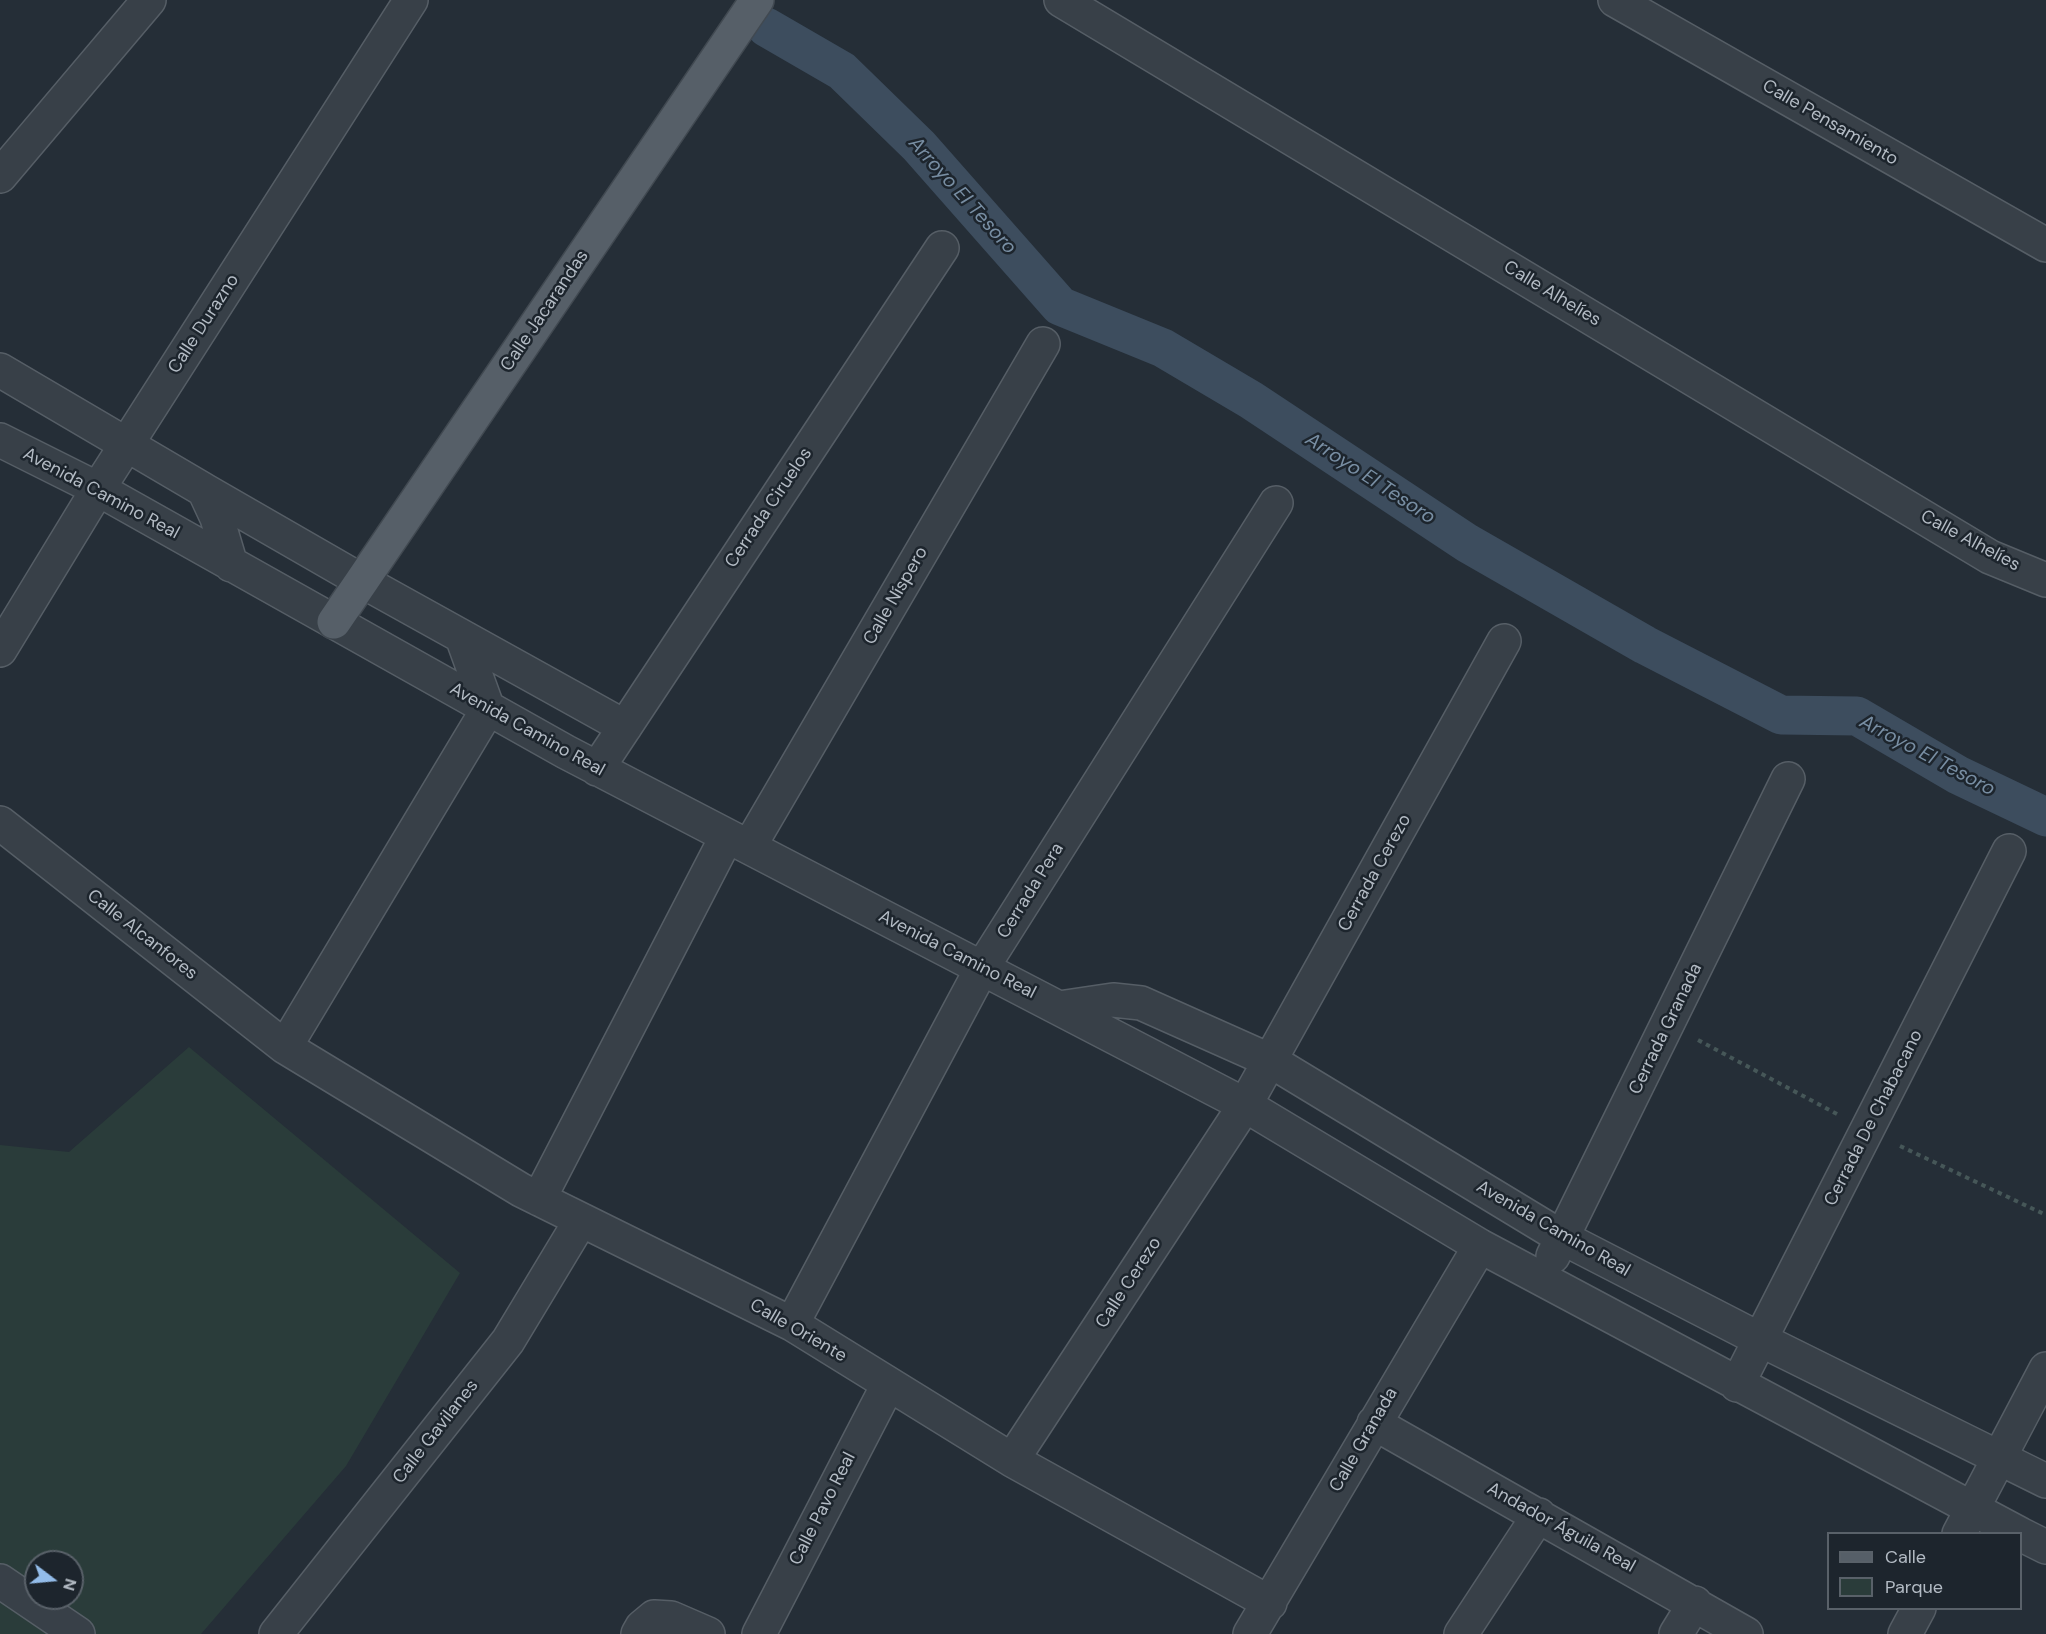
<!DOCTYPE html>
<html>
<head>
<meta charset="utf-8">
<style>
  body { margin:0 }
  #map { position:relative; width:2046px; height:1634px; overflow:hidden; background:#252e37; font-family:"DM Sans",sans-serif }
  canvas { display:block }
  .legend { position:absolute; left:1827px; top:1532px; width:195px; height:78px; box-sizing:border-box; background:#1d252d; border:2px solid #596169; margin:0; padding:8px 10px; list-style:none; font-size:18px; color:#b3bbc4 }
  .legend li { display:flex; align-items:center; gap:12px; height:30px }
  .legend b { width:30px; border:2px solid #596169 }
  .north { position:absolute; left:24px; top:1550px; width:60px; height:60px; box-sizing:border-box; background:#1d252d; border:2px solid #596169; border-radius:50%; rotate:106deg; font-size:16px; font-weight:700; line-height:24px; text-align:center; color:#b3bbc4 }
  .north::after { content:''; display:block; margin:auto; width:21px; height:27px; background:#93bce9; clip-path:polygon(50% 0,100% 100%,50% 72%,0 100%) }
</style>
</head>
<body>
<div id="map">
<canvas width="2046" height="1634"></canvas>
<ul class="legend">
<li><b style="height:8px;background:#565f68"></b>Calle</li>
<li><b style="height:16px;background:#2a3c3a"></b>Parque</li>
</ul>
<div class="north">N</div>
</div>
<script>
const context = document.querySelector('canvas').getContext('2d');
context.lineJoin = 'round';
function fillPath(path, color) { context.fillStyle = color; context.fill(path, 'evenodd'); }
const toPath = rows => new Path2D(rows.map(r => 'M' + r).join(''));
function stroke(path, color, width, dash) { context.strokeStyle = color; context.lineWidth = width; context.lineCap = dash ? 'butt' : 'round'; context.setLineDash(dash || []); context.stroke(path); }
function write(font, color, halo, rows, align = 'center') {
  context.font = font + ' "DM Sans",sans-serif'; context.lineWidth = 5; context.setLineDash([]); context.textBaseline = 'middle'; context.strokeStyle = halo; context.fillStyle = color; for (const [text, x, y, turn = 0] of rows) {
    context.save(); context.translate(x, y); context.rotate((+turn || 0) * Math.PI / 180); context.textAlign = isNaN(turn) ? turn : align; if (halo) context.strokeText(text, 0, 0); context.fillText(text, 0, 0); context.restore();
  }
}
fillPath(toPath([
  [189,1047,460,1273,346,1466,201,1634,0,1634,0,1145,69,1152],
  [36,1562,72,1562,72,1598,36,1598]
]), '#2a3c3a');
stroke(toPath([
  [766,27,842,71,919,146,1060,306,1163,348,1251,400,1467,543,1645,645,1781,715,1857,716,1958,775,2046,817]
]), '#3d4d5e', 39);
const minor = toPath([
  [1061,0,1990,557,2046,580],
  [1615,0,2046,245],
  [0,176,149,0],
  [0,370,204,490,217,518,231,565],
  [0,440,98,489,566,752,1245,1105,1480,1246,2020,1534],
  [204,490,362,581,625,727],
  [462,637,488,709,285,1047,521,1190,792,1324,1012,1460,1270,1603],
  [0,650,98,489,411,0],
  [597,769,942,248],
  [0,823,285,1047],
  [749,847,1043,344],
  [1059,1008,1113,1000,1141,1003,1271,1061,1563,1238,1761,1340,2046,1481],
  [539,1199,727,836],
  [1553,1256,1788,779],
  [792,1324,982,968,1276,503],
  [1737,1385,2009,851],
  [1374,1423,1746,1634],
  [1012,1460,1245,1105,1504,641],
  [1959,1534,2046,1369],
  [2020,1534,2046,1547],
  [0,1581,78,1634],
  [276,1634,508,1341,581,1220],
  [638,1634,642,1627,654,1617,671,1618,708,1634],
  [759,1634,888,1385],
  [1250,1634,1480,1246],
  [1461,1634,1539,1515],
  [1676,1634,1695,1603],
  [1905,1634,1919,1608]
]);
const major = toPath([
  [334,622,757,0]
]);
stroke(minor, '#565e66', 36);
stroke(major, '#414951', 36);
stroke(toPath([
  [1698,1040,1837,1114],
  [1900,1146,2046,1215]
]), '#465758', 4, [4.5, 4.5]);
stroke(minor, '#384048', 33);
stroke(major, '#565f68', 33);
write('18px', '#b3bbc4', '#1d252d', [
  ["Calle Pensamiento",1830,123,30],
  ["Calle Alhelíes",1552,294,31],
  ["Calle Jacarandas",545,311,-56],
  ["Calle Durazno",204,324,-57],
  ["Avenida Camino Real",101,494,28],
  ["Cerrada Ciruelos",769,508,-56],
  ["Calle Alhelíes",1970,541,28],
  ["Calle Níspero",896,596,-60],
  ["Avenida Camino Real",527,730,29],
  ["Cerrada Cerezo",1375,873,-61],
  ["Cerrada Pera",1031,891,-58],
  ["Calle Alcanfores",142,935,38],
  ["Avenida Camino Real",957,955,27],
  ["Cerrada Granada",1666,1029,-64],
  ["Cerrada De Chabacano",1874,1118,-63],
  ["Avenida Camino Real",1553,1229,30],
  ["Calle Cerezo",1129,1283,-57],
  ["Calle Oriente",798,1331,30],
  ["Calle Gavilanes",436,1432,-52],
  ["Calle Granada",1364,1440,-60],
  ["Calle Pavo Real",823,1509,-63],
  ["Andador Águila Real",1561,1528,29]
]);
write('italic 20px', '#788ea3', '#1d252d', [
  ["Arroyo El Tesoro",962,196,48],
  ["Arroyo El Tesoro",1370,479,33],
  ["Arroyo El Tesoro",1927,756,28]
]);
</script>
</body>
</html>
